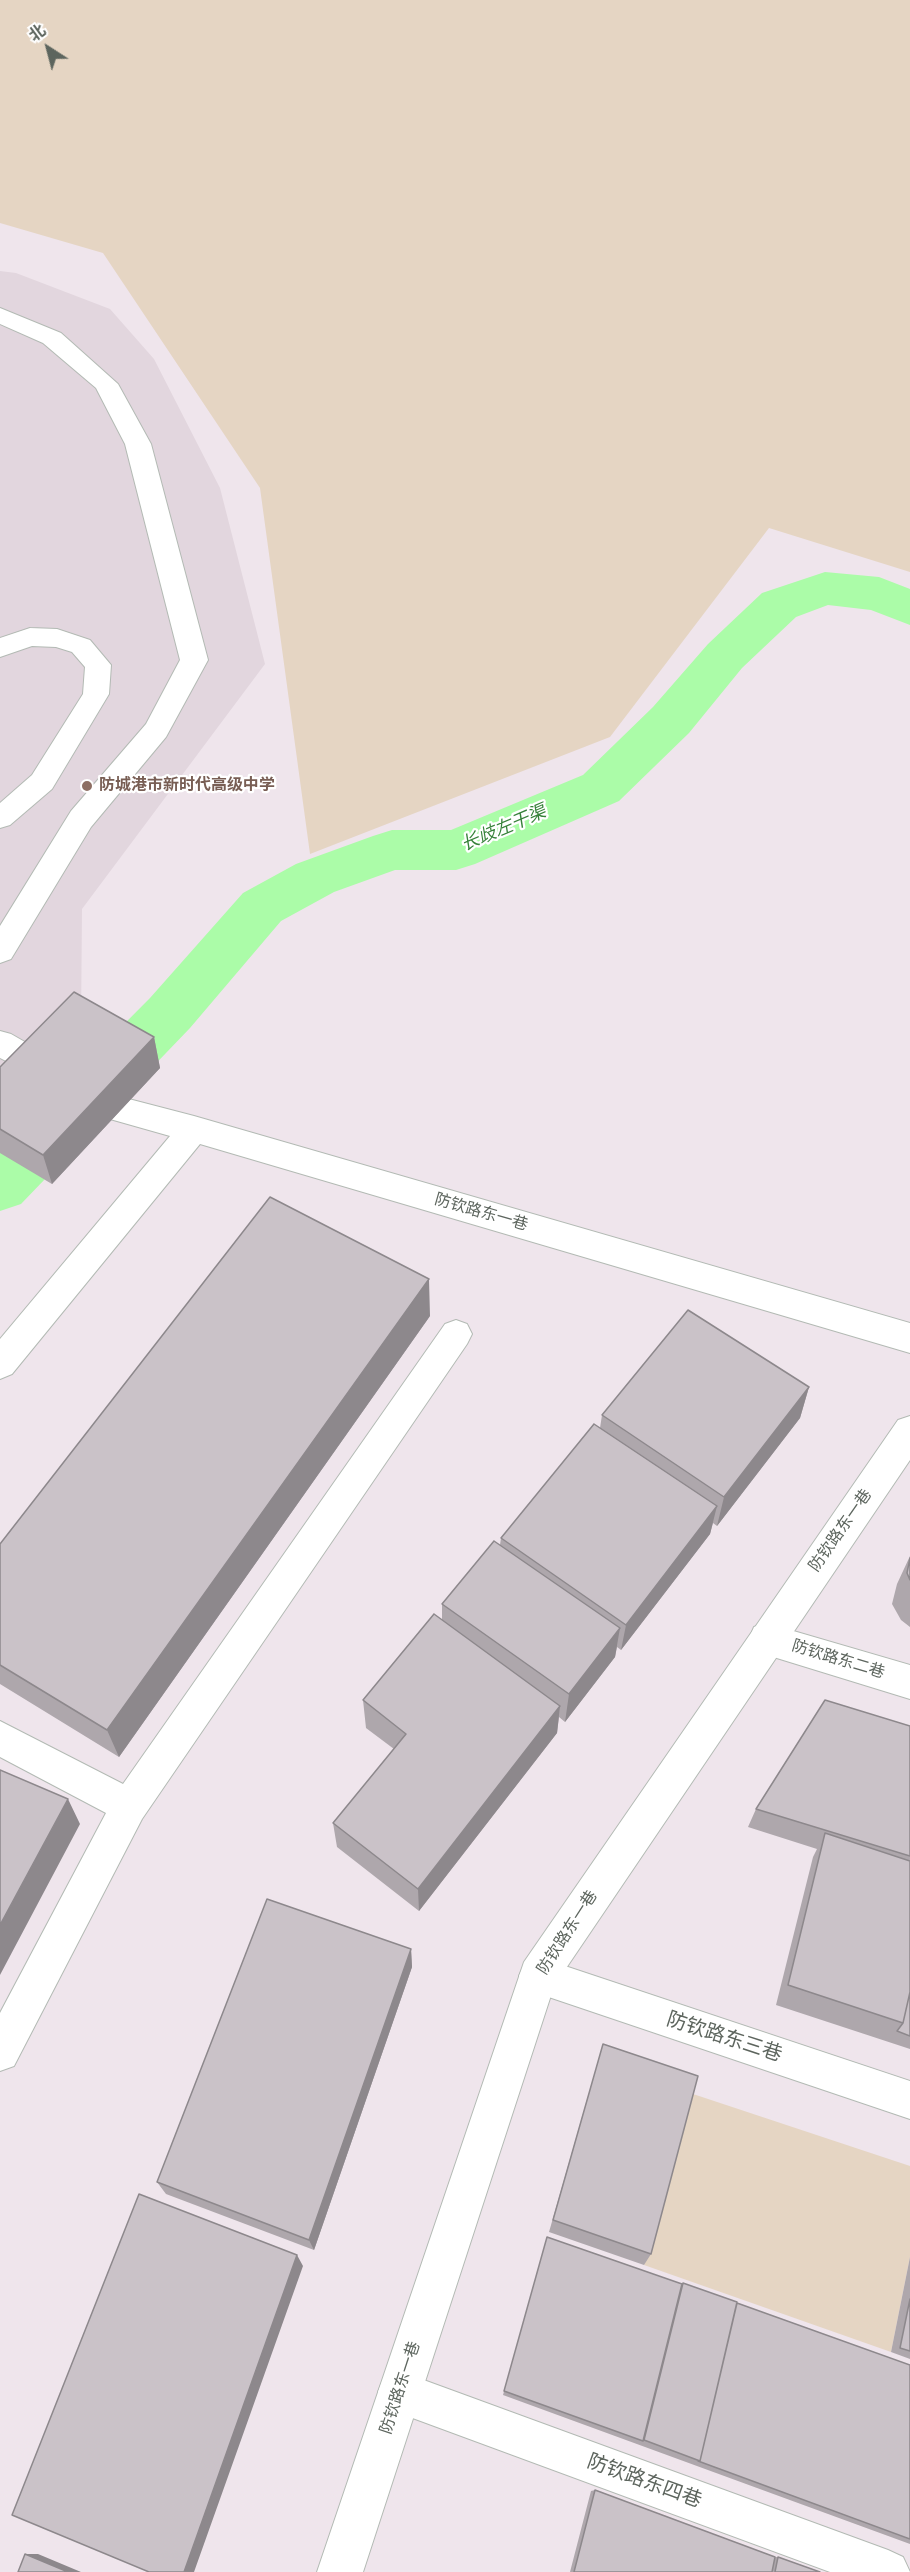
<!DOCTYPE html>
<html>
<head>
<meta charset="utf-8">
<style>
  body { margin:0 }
  #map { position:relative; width:910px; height:2572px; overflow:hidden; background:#efe5ec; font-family:Roboto,"Noto Sans SC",sans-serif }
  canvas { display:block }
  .north { position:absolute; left:18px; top:18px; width:60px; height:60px; -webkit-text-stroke:4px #fff; paint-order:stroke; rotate:324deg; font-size:16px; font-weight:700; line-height:24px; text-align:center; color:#5d655e }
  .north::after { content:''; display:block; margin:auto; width:21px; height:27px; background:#5d655e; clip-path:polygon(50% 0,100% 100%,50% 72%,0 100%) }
</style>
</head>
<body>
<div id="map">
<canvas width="910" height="2572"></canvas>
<div class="north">北</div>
</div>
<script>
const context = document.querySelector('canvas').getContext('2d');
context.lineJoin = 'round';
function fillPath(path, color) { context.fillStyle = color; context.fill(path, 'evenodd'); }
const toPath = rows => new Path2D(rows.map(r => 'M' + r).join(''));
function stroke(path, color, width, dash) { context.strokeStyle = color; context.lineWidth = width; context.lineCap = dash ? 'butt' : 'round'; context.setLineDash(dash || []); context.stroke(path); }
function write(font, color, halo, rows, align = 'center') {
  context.font = font + ' Roboto,"Noto Sans SC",sans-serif'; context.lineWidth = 4.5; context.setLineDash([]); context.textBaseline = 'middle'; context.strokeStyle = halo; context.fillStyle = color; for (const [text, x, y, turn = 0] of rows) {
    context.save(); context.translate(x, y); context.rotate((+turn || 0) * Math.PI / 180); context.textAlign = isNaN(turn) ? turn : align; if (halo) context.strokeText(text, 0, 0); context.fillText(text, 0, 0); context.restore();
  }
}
fillPath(toPath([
  [0,271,16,273,110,309,154,359,220,488,265,664,82,909,81,1023,160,1068,52,1184,0,1153]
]), '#e2d6de');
fillPath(toPath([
  [0,0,910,0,910,572,769,528,610,737,310,854,260,488,103,253,0,223],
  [690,2093,910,2166,910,2257,891,2352,644,2265]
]), '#e5d5c3');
fillPath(toPath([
  [825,572,879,577,910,589,910,625,871,610,828,605,796,617,742,668,689,733,619,801,475,864,456,870,395,870,334,892,281,921,190,1028,21,1204,0,1211,0,1149,150,998,243,893,296,864,373,836,392,830,451,830,583,775,653,707,708,644,762,593,825,572]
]), '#abfca8');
const lane = toPath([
  [30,628,57,629,90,640,111,665,109,694,52,789,10,825,0,828,0,803,32,775,83,694,85,667,72,652,56,647,32,646,0,657,0,638,30,628],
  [456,1320,467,1324,472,1334,467,1344,142,1819,14,2066,0,2071,0,2013,106,1813,0,1757,0,1721,123,1784,445,1324,456,1320],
  [766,1623,910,1665,910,1699,754,1651,749,1639,754,1627,766,1623],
  [538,1957,910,2081,910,2119,525,1989,519,1976,525,1963,538,1957],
  [399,2371,888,2550,903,2557,910,2572,830,2572,399,2413,384,2407,378,2392,384,2377,399,2371]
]);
const street = toPath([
  [0,308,61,333,118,384,151,444,208,660,166,737,91,827,11,959,0,963,0,926,71,811,146,724,180,660,125,444,96,388,43,343,0,324,0,308],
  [0,1031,11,1034,51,1057,55,1066,51,1075,40,1078,0,1058,0,1031],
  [121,1097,194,1116,910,1323,910,1353,200,1144,12,1374,0,1379,0,1339,170,1136,110,1119,105,1110,110,1101,121,1097],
  [910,1416,910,1460,554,1986,363,2572,317,2572,524,1962,898,1420,910,1416]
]);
stroke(lane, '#b3bab4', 2);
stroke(street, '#b3bab4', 2);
fillPath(lane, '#fff');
fillPath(street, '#fff');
fillPath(toPath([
  [154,1037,160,1068,52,1184,0,1153,0,1067],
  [430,1316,119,1757,0,1684,0,1544],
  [809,1387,800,1418,717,1526,713,1523,710,1534,621,1650,617,1647,615,1657,565,1722,559,1717,557,1733,419,1911,337,1847,333,1823,394,1749,366,1728,363,1700,442,1620,442,1604,500,1545,501,1538,600,1428,602,1415],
  [910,1556,910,1627,901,1620,892,1604,897,1584],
  [910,1726,910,2049,776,2005,813,1857,817,1849,748,1827,756,1809],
  [411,1949,412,1967,314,2250,166,2194,157,2182],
  [603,2044,651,2254,644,2265,549,2232],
  [547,2237,682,2284,683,2283,737,2303,910,2365,910,2544,503,2395],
  [910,2257,910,2359,891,2352],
  [595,2490,775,2557,778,2557,820,2572,570,2572,591,2491]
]), '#aea7ac');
fillPath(toPath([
  [154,1037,160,1068,52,1184,43,1155],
  [429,1279,430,1316,119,1757,107,1730],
  [809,1387,800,1418,717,1526,724,1497],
  [717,1506,710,1534,621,1650,626,1625],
  [620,1628,615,1657,565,1722,569,1694],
  [560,1706,557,1733,419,1911,418,1889],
  [68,1799,80,1824,0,1975,0,1925],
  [411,1949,412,1967,314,2250,309,2240],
  [297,2255,303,2266,194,2572,184,2572],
  [25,2554,38,2554,81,2572,68,2572]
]), '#8d888c');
const building = toPath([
  [74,992,154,1037,43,1155,0,1129,0,1067,74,992],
  [270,1197,429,1279,107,1730,0,1665,0,1544,270,1197],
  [688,1310,809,1387,724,1497,602,1415,688,1310],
  [594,1424,717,1506,626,1625,501,1538,594,1424],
  [494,1541,620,1628,569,1694,442,1604,494,1541],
  [910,1558,910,1580,907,1573,910,1558],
  [434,1614,560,1706,418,1889,333,1823,406,1734,363,1700,434,1614],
  [825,1700,910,1726,910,1856,756,1809,825,1700],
  [0,1770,68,1799,0,1925,0,1770],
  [825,1833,910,1861,910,1992,903,2023,788,1985,825,1833],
  [267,1899,411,1949,309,2240,157,2182,267,1899],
  [910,1992,910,2036,897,2031,903,2023,910,1992],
  [603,2044,698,2076,651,2254,553,2220,603,2044],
  [139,2194,297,2255,184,2572,149,2572,12,2515,139,2194],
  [547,2237,682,2284,643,2441,504,2391,547,2237],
  [683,2283,737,2302,700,2461,644,2440,683,2283],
  [910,2299,910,2351,900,2348,910,2299],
  [737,2303,910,2365,910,2539,698,2461,700,2461,737,2303],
  [595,2490,775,2557,772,2572,574,2572,595,2490],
  [25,2554,68,2572,18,2572,25,2554],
  [778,2557,820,2572,775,2572,778,2557]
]);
fillPath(building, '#cac2c8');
stroke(building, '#8d888c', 1.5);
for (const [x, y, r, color] of [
  [87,786,6,"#8d6e63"]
]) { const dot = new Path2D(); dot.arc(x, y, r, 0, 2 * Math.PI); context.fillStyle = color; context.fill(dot); stroke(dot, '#fff', 2); }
write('bold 16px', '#785e54', '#fff', [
  ["防城港市新时代高级中学",99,786]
], 'left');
write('16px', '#5d655e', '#fff', [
  ["防钦路东一巷",481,1213,16],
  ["防钦路东一巷",841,1531,-55],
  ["防钦路东二巷",838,1660,17],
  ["防钦路东一巷",568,1933,-57],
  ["防钦路东一巷",401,2388,-72]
]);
write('italic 18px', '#37823a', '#fff', [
  ["长歧左干渠",504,829,-23]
]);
write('20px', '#5d655e', '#fff', [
  ["防钦路东三巷",724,2038,18],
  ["防钦路东四巷",644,2482,20]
]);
</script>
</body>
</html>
